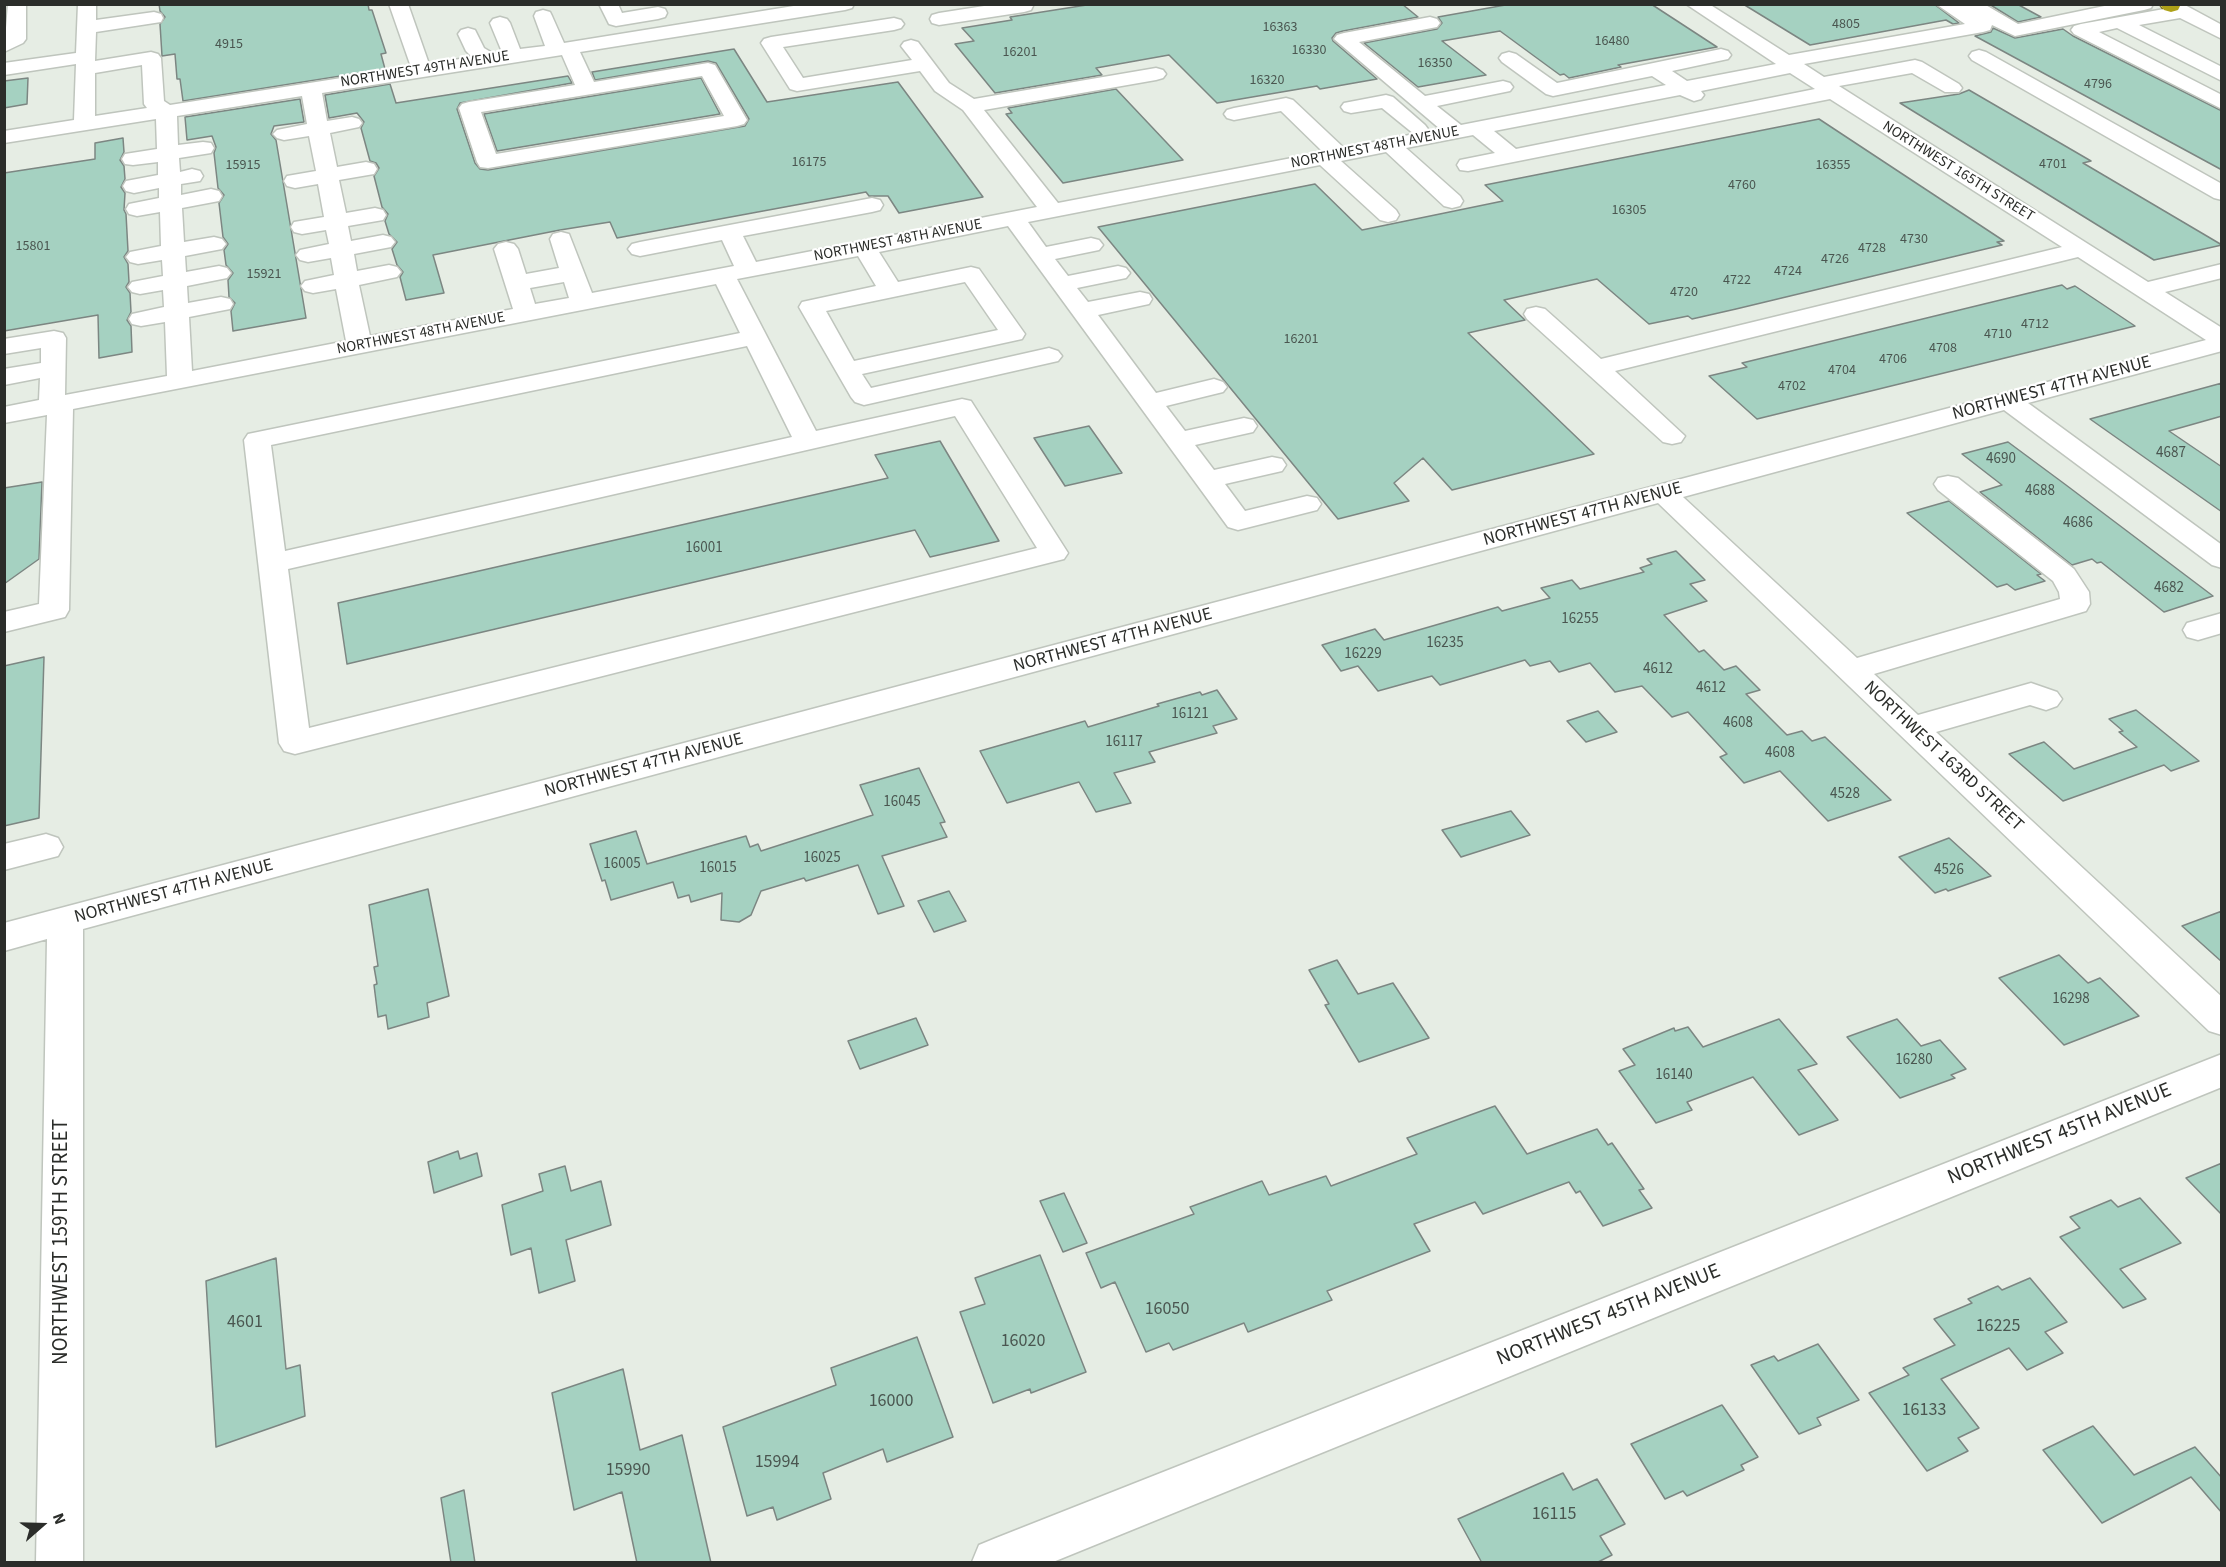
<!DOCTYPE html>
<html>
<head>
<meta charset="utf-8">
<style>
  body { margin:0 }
  #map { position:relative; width:2226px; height:1567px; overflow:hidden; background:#e6ede4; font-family:"Source Sans 3",sans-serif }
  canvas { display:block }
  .frame { position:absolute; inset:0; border:6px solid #2b2d2a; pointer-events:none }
  .north { position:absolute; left:12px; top:1495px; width:60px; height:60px; -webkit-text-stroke:4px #fff; paint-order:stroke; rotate:70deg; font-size:16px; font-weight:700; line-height:24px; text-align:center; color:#2b2d2a }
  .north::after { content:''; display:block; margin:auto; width:21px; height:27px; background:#2b2d2a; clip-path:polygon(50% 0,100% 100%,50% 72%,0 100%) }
</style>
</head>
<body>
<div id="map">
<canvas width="2226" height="1567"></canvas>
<div class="frame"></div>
<div class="north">N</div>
</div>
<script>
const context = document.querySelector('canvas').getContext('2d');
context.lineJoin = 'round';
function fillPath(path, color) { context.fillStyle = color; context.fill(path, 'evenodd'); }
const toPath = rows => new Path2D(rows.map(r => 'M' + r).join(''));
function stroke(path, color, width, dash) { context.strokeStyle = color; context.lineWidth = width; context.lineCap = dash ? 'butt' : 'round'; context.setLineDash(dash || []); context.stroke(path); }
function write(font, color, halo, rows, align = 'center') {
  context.font = font + ' "Source Sans 3",sans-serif'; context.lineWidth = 4.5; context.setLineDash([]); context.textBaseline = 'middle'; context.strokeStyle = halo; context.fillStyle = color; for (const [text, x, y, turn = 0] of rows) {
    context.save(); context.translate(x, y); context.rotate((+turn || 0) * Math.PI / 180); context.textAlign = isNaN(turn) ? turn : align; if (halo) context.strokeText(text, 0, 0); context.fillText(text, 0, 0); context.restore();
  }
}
const building = toPath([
  [159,4,368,4,369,10,372,10,386,53,381,54,385,69,183,101,180,79,177,79,175,54,162,56,160,24,165,17,160,11,159,4],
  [1093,4,1402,4,1418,17,1343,31,1336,33,1332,38,1333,41,1377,79,1320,89,1317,86,1217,103,1169,55,1096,68,1102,75,995,93,955,44,974,41,962,28,1012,20,1010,17,1093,4],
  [1511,4,1651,4,1717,47,1618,65,1621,67,1569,78,1564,74,1560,75,1500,31,1442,41,1486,75,1418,87,1364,43,1437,29,1442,23,1438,17,1511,4],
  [1743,4,1934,4,1959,23,1953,24,1946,20,1810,45,1743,4],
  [1989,4,2017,4,2041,17,2018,22,1989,4],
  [1993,28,2015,38,2063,29,2073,36,2222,111,2222,170,1975,36,1991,32,1993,28],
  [734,49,767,102,898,82,983,197,899,213,888,196,869,196,866,192,617,238,610,222,560,230,433,255,444,293,406,300,400,277,403,272,397,265,392,249,397,242,389,234,385,221,388,214,382,207,374,176,379,168,376,163,370,161,361,128,364,122,357,113,329,118,325,95,390,84,396,103,568,76,572,83,460,103,457,109,475,163,480,169,488,170,745,126,749,119,716,63,708,61,595,80,592,72,734,49],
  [28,78,27,104,4,108,4,81,28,78],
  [701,78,720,114,497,151,484,114,701,78],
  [1116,89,1183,160,1063,183,1006,114,1012,113,1008,108,1116,89],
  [1969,90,2091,161,2083,163,2222,245,2154,260,1900,103,1959,94,1969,90],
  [300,99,304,122,274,126,271,134,276,140,306,318,233,331,231,311,235,303,229,297,228,280,233,273,226,265,224,250,228,244,223,237,219,203,224,195,218,188,214,153,216,147,212,136,187,140,185,117,300,99],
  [1819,119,2004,241,1997,242,2002,245,1736,309,1692,319,1688,316,1649,324,1597,279,1504,300,1525,320,1468,333,1594,454,1452,490,1423,458,1394,483,1409,501,1338,519,1098,227,1315,184,1362,230,1503,201,1485,185,1819,119],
  [123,138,124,152,120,160,124,166,125,179,121,187,125,193,124,210,126,214,128,251,124,257,128,264,129,282,126,287,130,293,131,312,127,320,131,326,132,352,99,358,98,315,4,331,4,173,95,159,95,143,123,138],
  [2062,285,2067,289,2075,286,2135,326,1757,419,1709,376,1747,367,1742,363,2062,285],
  [2222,383,2222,416,2169,431,2222,467,2222,512,2090,419,2222,383],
  [1089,426,1122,473,1065,486,1034,438,1089,426],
  [940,441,999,541,930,557,915,530,347,664,338,603,888,478,875,455,940,441],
  [2008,442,2066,485,2213,596,2164,612,2101,562,2097,563,2092,559,2072,565,1980,492,2002,485,1962,454,2008,442],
  [42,482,39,559,4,584,4,488,42,482],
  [1949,501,2041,574,2037,575,2045,581,2015,590,2007,584,1997,587,1907,513,1949,501],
  [1676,551,1705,580,1690,584,1707,601,1664,615,1699,652,1704,650,1724,670,1736,666,1760,690,1746,694,1787,735,1802,731,1812,741,1825,737,1891,800,1828,821,1780,771,1744,783,1720,757,1727,754,1688,712,1672,717,1642,686,1615,692,1590,663,1559,672,1550,661,1530,666,1525,660,1440,685,1432,676,1378,691,1358,666,1341,671,1322,645,1375,629,1384,640,1498,607,1502,611,1550,598,1541,588,1572,580,1580,589,1644,572,1640,568,1652,564,1647,559,1676,551],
  [44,657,39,818,4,826,4,666,44,657],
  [1217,690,1237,719,1213,726,1217,733,1149,752,1155,762,1114,773,1131,803,1096,812,1079,782,1007,803,980,751,1085,721,1088,727,1159,706,1157,704,1200,692,1202,695,1217,690],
  [2136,710,2199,761,2171,771,2164,765,2063,801,2009,754,2044,742,2074,769,2137,747,2119,732,2123,731,2109,719,2136,710],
  [1598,711,1617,732,1586,742,1567,721,1598,711],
  [919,768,945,822,940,823,947,837,882,856,904,906,878,914,858,865,806,881,804,878,761,891,751,915,739,922,721,920,722,893,691,902,689,895,678,898,673,882,611,900,605,880,602,881,590,844,636,831,647,864,746,836,750,847,758,844,761,851,873,815,860,785,919,768],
  [1511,811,1530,835,1461,857,1442,830,1511,811],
  [1949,838,1991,876,1948,891,1946,889,1935,893,1899,857,1949,838],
  [428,889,449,996,427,1003,429,1017,388,1029,386,1015,378,1017,374,985,377,984,374,967,378,966,369,905,428,889],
  [949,891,966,921,934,932,918,901,949,891],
  [2222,911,2222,962,2182,926,2222,911],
  [2059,955,2088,983,2100,978,2139,1016,2064,1045,1999,978,2059,955],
  [1337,960,1358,994,1393,983,1429,1038,1359,1062,1325,1005,1329,1004,1309,970,1337,960],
  [916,1018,928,1045,860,1069,848,1041,916,1018],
  [1779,1019,1817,1064,1798,1070,1838,1120,1799,1135,1753,1077,1687,1102,1692,1110,1656,1123,1619,1071,1635,1065,1623,1049,1674,1028,1675,1031,1688,1027,1703,1047,1779,1019],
  [1897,1019,1921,1046,1940,1040,1966,1069,1951,1075,1955,1078,1900,1098,1847,1037,1897,1019],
  [1495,1106,1527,1154,1597,1129,1608,1145,1612,1143,1644,1189,1639,1190,1652,1208,1603,1226,1580,1191,1576,1193,1569,1182,1483,1214,1475,1202,1414,1224,1430,1251,1327,1291,1332,1300,1248,1332,1244,1323,1173,1350,1169,1343,1146,1352,1115,1282,1101,1288,1086,1253,1194,1214,1190,1207,1262,1181,1269,1195,1326,1176,1331,1186,1417,1154,1407,1138,1495,1106],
  [458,1151,460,1159,477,1153,482,1176,434,1193,428,1162,458,1151],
  [2222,1163,2222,1215,2186,1178,2222,1163],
  [565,1166,571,1191,601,1181,611,1225,566,1240,575,1281,539,1293,531,1248,511,1255,502,1205,543,1191,539,1174,565,1166],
  [1064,1193,1087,1243,1063,1252,1040,1201,1064,1193],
  [2140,1198,2181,1243,2120,1269,2146,1299,2123,1308,2060,1237,2080,1228,2070,1217,2111,1200,2118,1207,2140,1198],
  [1040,1255,1086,1372,1031,1393,1030,1389,993,1403,960,1312,985,1304,975,1278,1040,1255],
  [276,1258,286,1369,300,1365,305,1416,216,1447,206,1281,276,1258],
  [2030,1278,2067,1322,2045,1332,2063,1353,2027,1370,2009,1348,1941,1379,1979,1428,1958,1438,1968,1451,1927,1471,1869,1393,1909,1375,1903,1368,1955,1345,1934,1319,1972,1303,1968,1299,1998,1286,2002,1290,2030,1278],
  [917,1337,953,1437,887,1462,883,1449,823,1473,831,1499,777,1520,773,1507,747,1516,723,1427,836,1385,831,1368,917,1337],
  [1818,1344,1859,1400,1817,1418,1821,1425,1799,1434,1751,1365,1774,1356,1778,1361,1818,1344],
  [623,1369,640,1450,682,1435,711,1563,637,1563,622,1492,574,1510,552,1393,623,1369],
  [1722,1405,1758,1457,1741,1465,1744,1470,1687,1496,1683,1491,1665,1499,1631,1444,1722,1405],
  [2093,1426,2134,1475,2195,1447,2222,1478,2222,1513,2191,1477,2102,1523,2043,1450,2093,1426],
  [1563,1473,1573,1490,1597,1479,1625,1524,1600,1536,1612,1555,1596,1563,1482,1563,1458,1519,1563,1473],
  [464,1490,475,1563,451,1563,441,1498,464,1490]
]);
fillPath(building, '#a5d1c1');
stroke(building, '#7c8682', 1.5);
const minor = toPath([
  [8,4,26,4,26,39,23,43,4,52,8,4],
  [78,4,96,4,96,20,154,12,161,14,163,18,161,22,96,32,95,61,151,52,158,54,161,58,164,101,170,105,411,67,389,4,408,4,429,64,472,57,466,51,458,34,461,30,468,28,475,30,484,48,494,54,502,52,490,23,493,19,500,17,507,19,510,23,520,49,545,46,534,16,536,12,543,10,550,12,552,16,564,43,806,4,854,4,852,8,845,10,580,52,594,82,708,63,715,65,747,120,744,124,737,126,488,168,480,167,477,162,459,108,462,104,469,102,575,85,562,55,322,93,327,121,352,117,359,119,362,123,359,127,330,133,337,167,366,162,374,164,377,169,374,174,339,180,346,213,375,208,383,210,386,215,383,220,348,226,351,241,383,235,391,237,395,242,391,247,354,254,357,271,389,265,397,267,401,272,397,277,359,285,370,336,513,309,494,249,498,244,506,242,514,244,518,249,526,274,559,268,550,239,553,234,561,232,569,234,592,293,734,266,722,240,640,256,632,254,628,249,632,244,640,242,872,198,880,200,883,205,880,210,872,212,743,236,756,262,1037,207,963,110,935,91,920,71,797,91,790,89,761,43,764,39,771,37,894,18,901,20,904,24,901,28,894,30,783,47,803,78,912,60,901,46,904,42,911,40,918,42,949,83,974,99,1156,68,1163,70,1166,74,1163,78,1156,80,984,110,1058,203,1323,152,1281,111,1234,120,1227,118,1224,114,1227,110,1234,108,1286,98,1293,100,1344,148,1414,134,1382,108,1351,113,1344,111,1341,107,1344,103,1386,95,1393,97,1425,125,1428,129,1427,132,1440,129,1334,39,1337,35,1344,33,1430,17,1437,19,1440,23,1437,27,1359,42,1425,96,1503,81,1510,83,1513,87,1510,91,1437,106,1461,125,1666,85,1652,76,1553,96,1546,94,1502,62,1499,58,1502,54,1509,52,1516,54,1557,83,1721,49,1728,51,1731,55,1728,59,1672,71,1687,81,1776,64,1686,4,1709,4,1789,55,1965,24,1936,4,1984,4,2018,24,2114,4,2153,4,2151,8,2144,10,2015,36,1992,25,1990,30,1983,32,1804,64,1824,77,1915,60,1922,62,1959,84,1962,88,1959,92,1945,92,1912,73,1839,86,2148,282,2222,264,2222,278,2165,292,2222,328,2222,351,2028,403,2222,545,2222,568,2212,565,2004,410,1683,497,1857,658,2060,599,2059,592,2053,581,1938,490,1934,484,1938,478,1948,476,1958,478,2074,569,2089,592,2090,604,2086,611,1874,674,1918,715,2031,683,2057,692,2062,699,2057,706,2046,710,2030,705,1936,732,2222,997,2222,1035,2209,1031,1658,503,83,929,83,1562,36,1562,47,939,4,951,4,923,2206,340,2078,257,1615,371,1685,436,1681,442,1672,444,1663,442,1527,319,1524,314,1527,309,1536,307,1545,309,1601,359,2062,247,1830,99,1468,171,1460,170,1457,165,1460,160,1495,153,1473,135,1406,148,1460,196,1463,201,1460,206,1452,208,1444,206,1386,152,1341,161,1396,210,1399,215,1396,220,1388,222,1380,220,1320,165,1028,222,1046,247,1091,238,1099,240,1103,245,1099,250,1055,259,1068,276,1118,266,1126,268,1130,273,1126,278,1077,288,1088,302,1140,292,1149,294,1152,299,1149,304,1098,315,1156,393,1214,379,1223,382,1227,387,1223,392,1166,406,1185,431,1244,418,1253,420,1257,426,1253,432,1195,445,1214,470,1272,457,1282,459,1286,465,1282,471,1225,484,1245,511,1307,496,1317,498,1321,504,1317,510,1238,530,1228,527,1008,226,879,252,898,282,971,267,979,269,1025,334,1022,339,862,374,871,388,1049,348,1058,351,1062,356,1058,361,864,405,855,402,851,397,799,307,802,302,876,286,858,256,737,279,816,431,962,399,971,401,1068,553,1064,559,295,754,284,751,279,743,244,440,248,434,740,333,716,284,73,409,69,610,65,617,4,632,4,612,39,604,47,415,4,423,4,407,39,400,40,378,4,385,4,369,41,363,41,348,4,354,4,339,54,331,63,333,66,338,65,395,167,376,165,322,141,326,132,324,129,319,132,314,164,307,163,290,140,294,132,292,128,287,132,282,163,276,162,260,138,264,130,262,126,257,130,252,161,246,160,212,137,216,129,214,126,209,129,204,159,198,159,188,134,193,126,191,123,186,126,181,158,175,158,162,133,165,125,164,122,159,125,154,157,149,156,119,4,143,4,131,74,120,76,64,4,75,4,63,76,53,78,4],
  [142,65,144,104,147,108,95,116,95,73,142,65],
  [1790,73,1815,89,1516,149,1494,131,1680,95,1694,101,1701,99,1704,95,1701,91,1790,73],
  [702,76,724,116,496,154,481,112,702,76],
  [302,96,307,124,277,130,273,134,277,138,284,140,309,136,316,171,287,176,284,181,287,186,295,188,318,184,324,217,294,222,291,227,294,232,302,234,326,230,329,244,300,250,296,255,300,260,308,262,331,258,334,275,305,281,301,286,305,291,313,293,336,289,346,341,192,371,189,317,230,309,233,304,230,299,221,297,188,303,187,286,227,278,231,273,227,268,219,266,186,272,185,256,222,249,226,244,222,239,214,237,184,242,182,208,219,201,222,196,219,191,211,189,181,195,181,184,200,181,203,176,200,171,192,169,180,172,179,158,211,153,214,148,211,143,203,142,178,145,177,116,302,96],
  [564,282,569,298,535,304,530,288,564,282],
  [965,282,998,330,854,361,826,311,965,282],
  [747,346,792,437,285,551,271,445,747,346],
  [955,416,1037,548,309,728,288,569,955,416],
  [599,4,618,4,622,13,658,7,665,9,667,13,665,17,658,19,616,26,609,24,599,4],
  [997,4,1033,6,1031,10,1024,12,939,25,932,23,930,19,932,15,939,13,997,4],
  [2159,4,2183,4,2222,25,2222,39,2180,18,2139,25,2222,67,2222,81,2117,28,2099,32,2222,95,2222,109,2074,34,2071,30,2074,26,2081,24,2164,9,2159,4],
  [1979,50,1986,52,2222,184,2222,200,2214,198,1972,60,1969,56,1972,52,1979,50],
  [2222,613,2222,633,2198,640,2187,637,2183,630,2187,623,2222,613],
  [46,834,58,838,63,847,58,856,4,870,4,844,46,834],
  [2222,1054,2222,1087,1053,1562,972,1562,979,1545,996,1538,2222,1054]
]);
const highway = toPath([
  [2160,4,2179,4,2180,6,2178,10,2171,12,2164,10,2160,4]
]);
stroke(minor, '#bfc5bd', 3);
stroke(highway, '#80781e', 3);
fillPath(minor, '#fff');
fillPath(highway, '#aea118');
write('14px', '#4a5650', null, [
  ["4805",1846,25],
  ["16363",1280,28],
  ["16480",1612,42],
  ["4915",229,45],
  ["16330",1309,51],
  ["16201",1020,53],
  ["16350",1435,64],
  ["16320",1267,81],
  ["4796",2098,85],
  ["16175",809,163],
  ["4701",2053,165],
  ["15915",243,166],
  ["16355",1833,166],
  ["4760",1742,186],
  ["16305",1629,211],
  ["4730",1914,240],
  ["15801",33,247],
  ["4728",1872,249],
  ["4726",1835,260],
  ["4724",1788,272],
  ["15921",264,275],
  ["4722",1737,281],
  ["4720",1684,293],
  ["4712",2035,325],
  ["4710",1998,335],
  ["16201",1301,340],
  ["4708",1943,349],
  ["4706",1893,360],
  ["4704",1842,371],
  ["4702",1792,387]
]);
write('15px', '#2b2d2a', '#fff', [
  ["NORTHWEST 49TH AVENUE",425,70,-9],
  ["NORTHWEST 48TH AVENUE",1375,148,-11],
  ["NORTHWEST 165TH STREET",1958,172,32],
  ["NORTHWEST 48TH AVENUE",898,241,-11],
  ["NORTHWEST 48TH AVENUE",421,334,-11]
]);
write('15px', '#4a5650', null, [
  ["4687",2171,454],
  ["4690",2001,460],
  ["4688",2040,492],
  ["4686",2078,524],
  ["16001",704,549],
  ["4682",2169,589],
  ["16255",1580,620],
  ["16235",1445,644],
  ["16229",1363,655],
  ["4612",1658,670],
  ["4612",1711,689],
  ["16121",1190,715],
  ["4608",1738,724],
  ["16117",1124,743],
  ["4608",1780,754],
  ["4528",1845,795],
  ["16045",902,803],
  ["16025",822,859],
  ["16005",622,865],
  ["16015",718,869],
  ["4526",1949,871],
  ["16298",2071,1000],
  ["16280",1914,1061],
  ["16140",1674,1076]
]);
write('18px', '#2b2d2a', '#fff', [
  ["NORTHWEST 47TH AVENUE",2052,389,-15],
  ["NORTHWEST 47TH AVENUE",1583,515,-15],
  ["NORTHWEST 47TH AVENUE",1113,641,-15],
  ["NORTHWEST 163RD STREET",1943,757,43],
  ["NORTHWEST 47TH AVENUE",644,766,-15],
  ["NORTHWEST 47TH AVENUE",174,892,-15]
]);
write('18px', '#4a5650', null, [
  ["16050",1167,1310],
  ["4601",245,1323],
  ["16225",1998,1327],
  ["16020",1023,1342],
  ["16000",891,1402],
  ["16133",1924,1411],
  ["15994",777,1463],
  ["15990",628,1471],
  ["16115",1554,1515]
]);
write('21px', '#2b2d2a', '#fff', [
  ["NORTHWEST 45TH AVENUE",2060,1135,-22],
  ["NORTHWEST 159TH STREET",62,1242,-90],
  ["NORTHWEST 45TH AVENUE",1609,1316,-22]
]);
</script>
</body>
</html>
